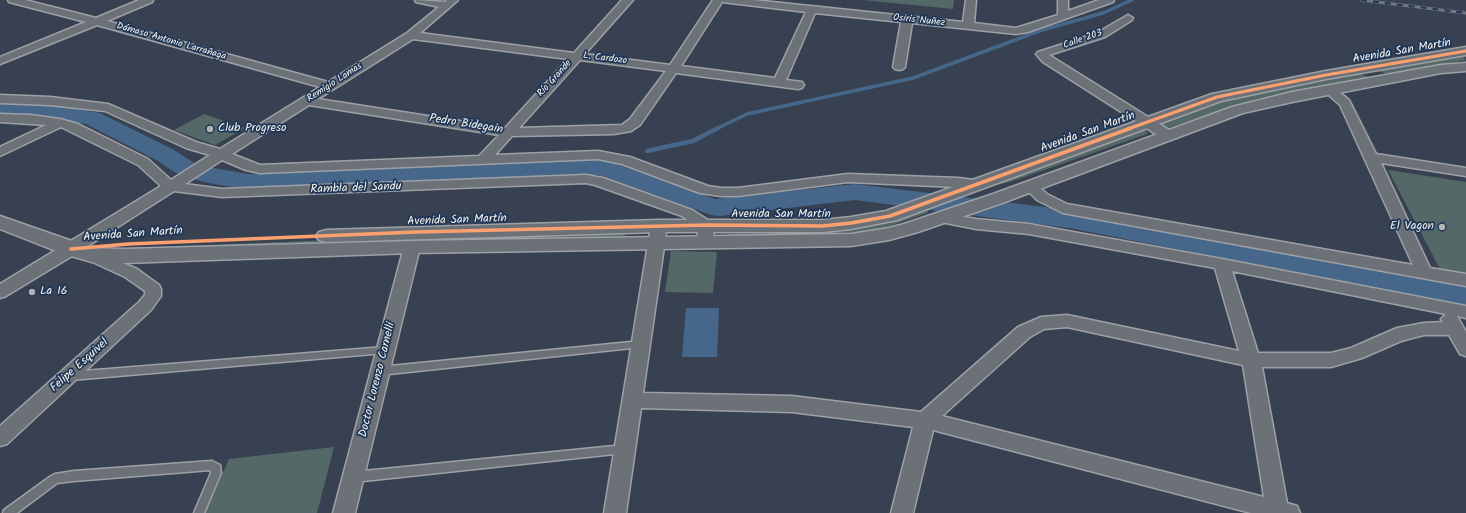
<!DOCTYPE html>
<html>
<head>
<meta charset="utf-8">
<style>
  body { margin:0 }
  canvas { display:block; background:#374151 }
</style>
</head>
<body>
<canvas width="1466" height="513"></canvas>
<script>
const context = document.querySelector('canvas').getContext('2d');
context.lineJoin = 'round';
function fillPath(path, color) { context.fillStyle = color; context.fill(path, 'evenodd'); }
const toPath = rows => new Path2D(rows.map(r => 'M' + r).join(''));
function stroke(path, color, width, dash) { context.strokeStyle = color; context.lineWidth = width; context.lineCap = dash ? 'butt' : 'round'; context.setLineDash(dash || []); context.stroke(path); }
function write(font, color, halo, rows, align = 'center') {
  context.font = font + ' Kalam,sans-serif'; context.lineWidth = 3.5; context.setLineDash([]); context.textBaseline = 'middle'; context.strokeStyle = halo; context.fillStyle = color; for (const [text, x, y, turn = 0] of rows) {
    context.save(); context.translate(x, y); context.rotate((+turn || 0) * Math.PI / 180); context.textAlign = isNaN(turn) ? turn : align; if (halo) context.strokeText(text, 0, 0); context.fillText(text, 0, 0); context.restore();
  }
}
fillPath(toPath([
  [863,0,954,0,953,9],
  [1461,54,1466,60,1389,75,1379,71,1379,70],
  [1359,73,1368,77,1257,99,1230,107,1168,128,1160,126,1159,123,1199,108,1248,94],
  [204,114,245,128,215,145,174,130],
  [1141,130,1148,132,1147,134,1010,182,992,186],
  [1388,170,1466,182,1466,276,1441,271],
  [930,208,927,213,881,229,860,233,840,235,727,236,728,234,837,232,870,226],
  [624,234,626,237,399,241,133,251,135,248,401,237],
  [671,251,717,252,713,293,665,292],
  [334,447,317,513,205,513,229,459]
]), '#546967');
fillPath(toPath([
  [686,308,719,308,717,357,682,357]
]), '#466789');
stroke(toPath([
  [716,129,747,114,913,78,1042,30,1103,13,1132,0]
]), '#466789', 3.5);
stroke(toPath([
  [647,151,693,141,718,128]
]), '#466789', 4.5);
fillPath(toPath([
  [0,103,38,103,100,113,176,151,194,163,208,167,248,174,602,159,715,199,855,184,1069,210,1417,276,1466,283,1466,305,1417,296,1069,228,855,200,720,216,711,215,599,175,248,190,204,182,176,173,158,161,86,124,38,117,0,117,0,103]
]), '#466789');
const service = toPath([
  [641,341,644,342,646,344,644,346,641,347,380,375,377,374,375,371,377,368,380,367,641,341],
  [385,347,388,348,390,350,388,352,385,353,71,380,68,379,66,376,68,373,71,372,385,347],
  [624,445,628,446,629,449,628,452,624,453,354,482,350,480,349,477,350,474,354,472,624,445],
  [212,461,220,465,221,473,204,513,194,513,211,473,210,470,74,481,57,483,17,513,3,513,4,510,51,476,55,474,74,471,212,461]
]);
const minor = toPath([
  [8,0,25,0,96,18,139,0,153,0,152,2,107,21,328,82,407,33,439,7,416,2,415,0,445,2,447,0,458,0,420,33,574,53,622,0,633,0,585,54,670,65,713,0,753,0,963,22,966,0,976,0,974,23,1016,28,1058,15,1058,0,1068,0,1068,11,1099,0,1114,0,1113,2,1028,32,1016,34,912,23,905,67,903,69,899,70,895,69,893,67,901,22,815,13,786,80,802,82,804,85,802,88,798,89,676,73,640,125,631,131,614,134,512,136,495,155,598,151,630,157,708,186,721,188,738,188,848,174,958,178,982,181,984,184,982,187,977,188,848,182,738,196,721,196,700,193,622,164,598,159,260,173,246,170,222,160,185,184,222,189,586,175,603,178,692,210,711,222,714,225,713,241,711,245,705,246,699,245,697,241,698,227,682,216,595,185,586,183,222,197,174,191,77,253,6,296,0,298,0,284,161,186,138,165,61,127,0,156,0,147,46,125,0,122,0,114,30,115,60,119,78,124,148,159,171,180,210,155,186,148,105,111,50,105,0,103,0,95,50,97,108,104,196,142,220,149,320,87,97,25,0,64,0,57,86,22,9,2,8,0],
  [722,2,806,12,775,78,681,66,722,2],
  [413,39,568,59,505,128,318,99,413,39],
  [580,60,666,71,630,119,622,125,519,128,580,60],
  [309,105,499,135,479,156,260,165,232,154,309,105],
  [1128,15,1133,18,1132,20,1105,37,1049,55,1172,132,1174,135,1172,138,1162,138,1043,62,1036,54,1038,52,1097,33,1128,15],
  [1329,86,1333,87,1349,100,1376,154,1466,168,1466,176,1381,163,1430,268,1466,274,1466,286,1063,213,1037,200,1023,186,1025,183,1030,182,1035,183,1047,194,1067,204,1413,265,1340,105,1323,90,1325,87,1329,86],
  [941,213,976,219,1029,224,1222,259,1466,306,1466,318,1457,316,1466,332,1466,356,1460,354,1449,335,1424,335,1401,341,1362,358,1331,367,1262,367,1287,503,1297,506,1300,513,1251,513,933,430,913,513,891,513,913,427,792,412,641,408,626,513,604,513,651,226,654,223,659,221,664,223,667,226,643,393,792,396,921,412,1018,327,1041,317,1067,315,1239,351,1215,268,1029,234,976,229,936,221,933,218,936,215,941,213],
  [1232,271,1446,314,1441,319,1443,322,1424,323,1397,328,1351,348,1331,353,1258,353,1232,271],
  [1067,327,1243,365,1264,497,942,416,1030,337,1044,329,1067,327],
  [412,242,418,243,420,247,355,513,333,513,404,247,406,243,412,242],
  [92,250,137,269,159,285,161,289,161,296,151,310,7,444,0,446,0,426,139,302,145,295,145,291,125,277,86,259,84,255,86,251,92,250]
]);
const tertiary = toPath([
  [1466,47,1466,55,1326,79,1221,101,897,220,851,229,823,232,659,232,326,242,319,240,316,236,319,232,326,230,659,220,823,220,851,217,886,211,1212,94,1326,71,1466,47],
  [1466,63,1466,71,1441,73,1292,102,1243,113,1005,202,918,232,889,240,851,246,412,253,124,263,92,262,64,254,0,229,0,216,92,248,124,249,412,241,851,234,889,228,904,224,993,194,1232,107,1292,92,1441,65,1466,63]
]);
stroke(service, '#9da1a6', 3);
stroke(minor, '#9da1a6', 3);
stroke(tertiary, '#9da1a6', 3);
fillPath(service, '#6c7077');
fillPath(minor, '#6c7077');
fillPath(tertiary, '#6c7077');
const rail = toPath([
  [1361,0,1466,13]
]);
stroke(rail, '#72777f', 3);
stroke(rail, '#1d3557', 2, [6]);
stroke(toPath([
  [1128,129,1217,97,1326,75,1466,51]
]), '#fca06f', 3);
stroke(toPath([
  [71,249,128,244,416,232,706,225,823,226,851,223,890,216,1131,128]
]), '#fca06f', 3.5);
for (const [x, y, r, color] of [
  [210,129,4,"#b2b3b3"],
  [1442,227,4,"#b2b3b3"],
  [32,292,4,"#b2b3b3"]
]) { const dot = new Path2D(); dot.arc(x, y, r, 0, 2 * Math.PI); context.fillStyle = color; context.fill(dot); stroke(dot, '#1d3557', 1.5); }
write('10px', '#f4f1e8', '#1d3557', [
  ["Osiris Nuñez",919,21,6],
  ["Calle 203",1083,40,-19],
  ["Dámaso Antonio Larrañaga",171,42,16],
  ["L. Cardozo",605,59,7],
  ["Río Grande",555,79,-48],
  ["Remigio Lamas",335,83,-33]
]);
write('12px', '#f4f1e8', '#1d3557', [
  ["Avenida San Martín",1402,52,-10],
  ["Pedro Bidegain",466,125,9],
  ["Avenida San Martín",1088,133,-20],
  ["Rambla del Sandu",356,189,-2],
  ["Avenida San Martín",781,215],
  ["Avenida San Martín",457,221,-2],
  ["Avenida San Martín",133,235,-4],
  ["Felipe Esquivel",80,366,-42],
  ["Doctor Lorenzo Carnelli",378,380,-76]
]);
write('12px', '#f4f1e8', '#1d3557', [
  ["Club Progreso",218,129],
  ["El Vagon",1434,227,"right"],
  ["La 16",40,292]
], 'left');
</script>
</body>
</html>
